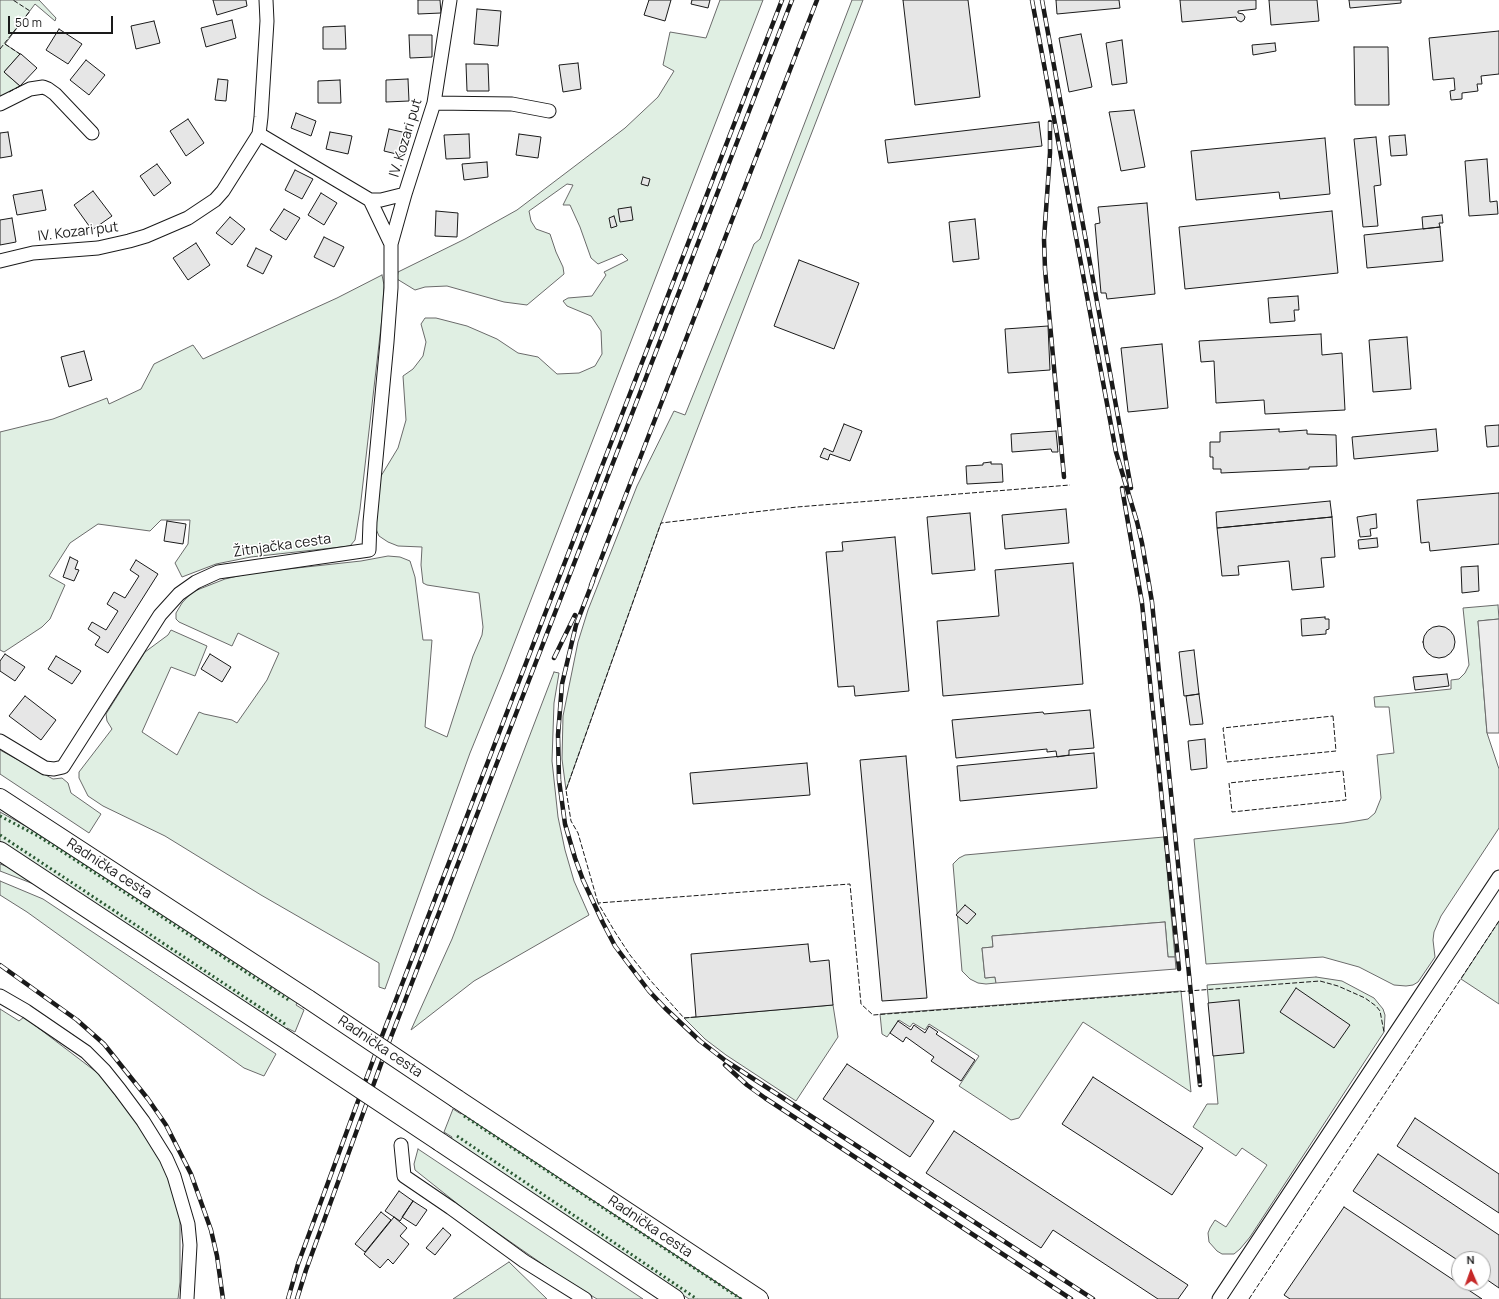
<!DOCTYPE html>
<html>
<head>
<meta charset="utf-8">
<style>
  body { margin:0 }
  #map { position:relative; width:1499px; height:1299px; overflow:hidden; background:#fff; font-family:Manrope,sans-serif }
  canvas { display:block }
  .north { position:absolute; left:1451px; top:1251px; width:40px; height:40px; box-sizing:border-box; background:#fff; border:1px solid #a3a3a3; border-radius:50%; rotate:358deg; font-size:11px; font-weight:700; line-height:16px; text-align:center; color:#1a1a1a }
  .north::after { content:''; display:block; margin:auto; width:14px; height:18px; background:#c62828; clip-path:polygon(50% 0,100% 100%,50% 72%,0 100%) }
  .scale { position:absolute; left:8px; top:16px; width:105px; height:18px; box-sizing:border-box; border:2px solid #1a1a1a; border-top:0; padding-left:5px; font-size:12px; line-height:14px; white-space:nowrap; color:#1a1a1a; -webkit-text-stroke:3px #fff; paint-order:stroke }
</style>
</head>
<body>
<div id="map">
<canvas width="1499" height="1299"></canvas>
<div class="north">N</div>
<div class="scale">50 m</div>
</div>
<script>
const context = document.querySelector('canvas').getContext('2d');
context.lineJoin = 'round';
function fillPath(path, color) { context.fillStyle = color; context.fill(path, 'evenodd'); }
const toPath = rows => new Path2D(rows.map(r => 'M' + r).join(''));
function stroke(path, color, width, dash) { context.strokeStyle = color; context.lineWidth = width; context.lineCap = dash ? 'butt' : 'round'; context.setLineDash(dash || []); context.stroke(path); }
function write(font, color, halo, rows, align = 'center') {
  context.font = font + ' Manrope,sans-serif'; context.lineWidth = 3; context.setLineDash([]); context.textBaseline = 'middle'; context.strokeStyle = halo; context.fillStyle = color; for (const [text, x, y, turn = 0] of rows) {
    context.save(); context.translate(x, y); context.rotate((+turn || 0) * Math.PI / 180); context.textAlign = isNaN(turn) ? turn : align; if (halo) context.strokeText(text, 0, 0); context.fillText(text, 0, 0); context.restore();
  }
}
const green = toPath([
  [0,0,39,0,56,18,55,21,35,4,5,44,20,54,4,72,20,86,0,98,0,0],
  [720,0,763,0,503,672,470,753,385,989,379,987,379,963,261,895,165,836,103,806,88,796,79,778,79,772,112,729,107,721,106,714,145,652,168,635,171,630,207,646,195,676,171,667,142,732,177,755,199,712,204,714,232,720,237,723,267,680,279,653,238,633,232,646,179,622,176,619,176,613,182,603,192,592,225,579,251,573,361,561,388,556,400,557,410,561,415,577,423,640,432,640,425,727,447,737,473,656,482,635,483,627,479,593,427,585,423,583,421,565,422,547,398,546,388,542,379,536,376,529,378,481,398,448,406,420,403,376,413,369,423,356,426,342,421,324,425,318,436,318,467,326,497,339,518,353,538,357,557,374,579,373,595,366,602,354,601,331,591,316,567,306,563,301,568,298,592,296,606,275,604,272,628,260,622,254,598,264,591,258,580,227,570,205,563,205,573,185,567,184,529,211,531,221,536,229,550,234,556,252,563,267,564,274,527,305,504,302,447,286,425,287,415,290,397,279,398,272,465,239,517,210,625,128,658,97,674,71,663,65,670,32,706,38,720,0],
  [852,0,863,0,661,523,566,790,562,759,563,716,578,642,588,610,637,486,674,411,685,415,754,244,760,239,852,0],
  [382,275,384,285,382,318,360,509,355,540,350,546,251,557,216,564,182,577,175,563,188,544,190,520,161,520,150,531,98,524,70,543,49,576,65,585,50,619,42,627,4,652,0,650,0,432,53,419,107,398,109,404,141,389,154,364,193,345,203,359,337,298,382,275],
  [1498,605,1499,619,1478,621,1487,733,1499,769,1499,828,1441,916,1434,932,1433,940,1435,957,1418,982,1413,985,1406,986,1394,985,1359,967,1323,957,1206,964,1194,839,1344,823,1368,819,1375,813,1381,798,1377,755,1394,753,1389,707,1375,707,1374,697,1451,689,1451,680,1459,679,1465,673,1469,665,1463,608,1498,605],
  [554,672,559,673,554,703,552,761,558,817,565,850,574,881,589,915,474,981,411,1030,452,939,554,672],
  [0,750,53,779,62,778,68,783,71,793,101,814,89,833,0,774,0,750],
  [0,812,66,848,298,1001,296,1005,304,1010,295,1032,287,1028,285,1030,0,843,0,812],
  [1164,837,1175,957,1168,957,1165,922,992,936,993,947,982,948,985,978,995,977,996,983,986,984,978,983,970,979,962,971,953,864,959,858,965,855,1164,837],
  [0,864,11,868,44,888,0,871,0,864],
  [0,881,43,899,276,1054,264,1076,244,1068,27,912,0,895,0,881],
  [1499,921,1499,1004,1461,979,1499,921],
  [1316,977,1342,981,1374,998,1383,1009,1385,1015,1384,1032,1250,1237,1240,1249,1234,1254,1222,1254,1217,1251,1209,1242,1208,1233,1210,1228,1215,1220,1226,1227,1267,1165,1242,1148,1236,1156,1193,1127,1207,1104,1218,1104,1207,985,1316,977],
  [1181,991,1191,1092,1083,1022,1019,1118,1011,1120,959,1086,979,1056,929,1024,925,1030,913,1023,910,1027,899,1020,887,1037,882,1034,880,1014,1181,991],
  [833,1005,838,1037,796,1101,726,1055,705,1039,684,1018,833,1005],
  [0,1009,19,1021,24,1017,99,1074,142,1130,164,1166,180,1211,180,1282,178,1299,0,1299,0,1009],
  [453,1109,461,1114,463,1111,746,1299,689,1299,451,1140,452,1137,444,1132,453,1109],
  [418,1149,643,1299,597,1299,561,1277,469,1213,415,1170,414,1164,418,1149],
  [509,1262,547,1299,453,1299,509,1262]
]);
fillPath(green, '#e0efe3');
stroke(green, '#6a6a6a', 1);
const parking = toPath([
  [1499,619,1499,733,1487,733,1478,621,1499,619],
  [1165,922,1168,957,1175,957,1176,969,996,983,995,977,985,978,982,948,993,947,992,936,1165,922]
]);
fillPath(parking, '#ededed');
stroke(parking, '#6a6a6a', 1);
const building = toPath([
  [213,0,246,0,247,6,217,15,213,0],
  [418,0,440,0,441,13,418,14,418,0],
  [649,0,671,0,665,21,644,15,649,0],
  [692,0,710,0,708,8,691,4,692,0],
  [903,0,968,0,980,97,915,105,903,0],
  [1056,0,1119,0,1120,8,1057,14,1056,0],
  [1180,0,1256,0,1256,9,1238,11,1238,13,1243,14,1245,17,1244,20,1241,22,1237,20,1236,17,1182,22,1180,0],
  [1269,0,1317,0,1319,21,1271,25,1269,0],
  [1349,0,1401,0,1401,3,1350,8,1349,0],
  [477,9,501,11,498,46,474,44,477,9],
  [232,20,236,38,206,47,201,28,232,20],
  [154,21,160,43,136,49,131,26,154,21],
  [345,26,346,49,323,49,323,27,345,26],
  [59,29,82,44,68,64,46,50,59,29],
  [1499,31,1499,74,1481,76,1482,84,1477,84,1478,91,1462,93,1462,99,1451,100,1450,91,1455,90,1454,78,1433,80,1429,38,1499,31],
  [1081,34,1092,87,1069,92,1059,38,1081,34],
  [409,35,432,35,432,57,410,58,409,35],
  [1122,40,1127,83,1112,85,1106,43,1122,40],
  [1275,43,1276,51,1253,55,1252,45,1275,43],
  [1354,47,1388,47,1389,105,1355,105,1354,47],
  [20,54,21,54,37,68,20,86,4,72,20,54],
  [86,60,105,75,89,95,70,80,86,60],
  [578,63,581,89,563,92,559,65,578,63],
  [466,64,488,64,489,91,467,91,466,64],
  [218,79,228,80,226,101,215,100,218,79],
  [408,79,409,101,386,102,386,80,408,79],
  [340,80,341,103,318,103,318,81,340,80],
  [1134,110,1145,167,1121,171,1109,112,1134,110],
  [296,113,316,121,311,136,291,128,296,113],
  [188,119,204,143,186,156,170,131,188,119],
  [1039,122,1042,146,888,163,885,140,1039,122],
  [389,129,411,134,405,156,384,151,389,129],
  [8,132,12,156,0,158,0,133,8,132],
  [330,132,352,136,348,154,326,149,330,132],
  [469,134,470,158,446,159,444,135,469,134],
  [519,134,541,137,538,158,516,155,519,134],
  [1405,135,1407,155,1391,156,1389,136,1405,135],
  [1376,137,1381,185,1374,186,1378,226,1363,227,1354,139,1376,137],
  [1325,138,1330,194,1280,199,1279,192,1196,200,1191,151,1325,138],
  [1487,159,1490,202,1497,201,1498,214,1469,216,1465,161,1487,159],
  [487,162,488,177,464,180,462,164,487,162],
  [157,164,171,183,154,196,140,176,157,164],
  [295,170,313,179,302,199,285,190,295,170],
  [643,177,650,179,648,186,641,184,643,177],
  [42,190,46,210,17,215,13,195,42,190],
  [93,191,112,216,92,230,74,205,93,191],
  [321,193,337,203,324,225,308,215,321,193],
  [1147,203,1155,294,1107,299,1106,293,1101,293,1095,224,1100,223,1098,207,1147,203],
  [631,207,633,220,620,222,618,209,631,207],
  [284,209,300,218,286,240,270,230,284,209],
  [436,211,458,213,457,237,435,236,436,211],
  [1332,211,1338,273,1185,289,1179,227,1332,211],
  [1442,215,1443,223,1439,223,1440,227,1423,229,1422,217,1442,215],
  [614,216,617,226,611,228,609,218,614,216],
  [230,217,245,229,232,245,216,233,230,217],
  [12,218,16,242,0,245,0,220,12,218],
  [975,219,979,259,953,262,949,222,975,219],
  [1440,227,1443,261,1367,268,1364,235,1440,227],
  [324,237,344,247,334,267,314,257,324,237],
  [196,243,210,265,188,280,173,258,196,243],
  [256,248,272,256,263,274,247,266,256,248],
  [799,260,859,283,834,349,774,326,799,260],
  [1298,296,1299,310,1294,310,1295,321,1270,323,1268,298,1298,296],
  [1048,326,1050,370,1008,373,1005,329,1048,326],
  [1321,334,1322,355,1342,353,1345,410,1265,414,1264,400,1216,403,1214,361,1201,362,1199,341,1321,334],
  [1407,337,1411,389,1373,392,1369,340,1407,337],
  [1162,344,1168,408,1128,412,1121,348,1162,344],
  [84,351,92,380,69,387,61,357,84,351],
  [844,424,862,431,850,461,830,454,828,460,820,457,824,448,833,452,844,424],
  [1499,425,1499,446,1487,447,1485,426,1499,425],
  [1279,429,1279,432,1307,430,1307,434,1336,435,1337,466,1309,467,1309,469,1221,473,1221,469,1213,469,1213,457,1210,457,1210,442,1220,442,1220,432,1279,429],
  [1436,429,1438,451,1354,459,1352,437,1436,429],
  [1056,431,1058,452,1052,452,1051,449,1012,452,1011,434,1056,431],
  [991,462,991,464,1002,464,1003,482,967,484,966,466,983,465,983,463,991,462],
  [1499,493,1499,544,1430,551,1429,542,1421,543,1417,500,1499,493],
  [1330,501,1332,517,1217,528,1216,512,1330,501],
  [1066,509,1069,543,1005,549,1002,515,1066,509],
  [970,513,975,570,932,574,927,517,970,513],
  [1376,514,1377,528,1370,529,1371,536,1360,537,1357,517,1376,514],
  [1332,517,1335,557,1321,558,1324,587,1292,590,1289,561,1238,566,1239,575,1222,576,1217,528,1332,517],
  [167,521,186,524,183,544,164,541,167,521],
  [895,537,909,691,855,696,854,686,838,687,826,552,843,551,842,542,895,537],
  [1377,538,1378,547,1359,549,1358,540,1377,538],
  [70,557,78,561,75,569,79,570,74,581,63,577,70,557],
  [136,560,158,574,108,653,95,645,100,637,88,629,92,622,106,630,118,611,107,604,114,592,125,598,139,576,130,570,136,560],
  [1073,563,1083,684,943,696,937,621,999,616,995,570,1073,563],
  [1478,566,1479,591,1462,593,1461,567,1478,566],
  [1325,617,1325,619,1329,619,1329,629,1326,630,1326,634,1302,636,1301,619,1325,617],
  '1423 642a16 16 0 1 1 32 0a16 16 0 1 1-32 0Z',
  [1194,650,1199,694,1184,696,1179,652,1194,650],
  [5,654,25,667,15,681,0,671,0,661,5,654],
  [210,654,231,667,222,682,201,669,210,654],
  [56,656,81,671,72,684,48,669,56,656],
  [1447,674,1449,686,1415,690,1413,677,1447,674],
  [1199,694,1203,724,1190,725,1186,696,1199,694],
  [25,696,56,720,41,740,9,716,25,696],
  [1090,710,1094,748,1069,750,1069,755,1057,757,1056,751,1047,752,1047,749,956,758,952,720,1043,712,1044,714,1090,710],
  [1205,739,1207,768,1191,770,1188,741,1205,739],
  [1094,753,1097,788,960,801,957,766,1094,753],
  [906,756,927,998,882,1001,860,760,906,756],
  [807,763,810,795,693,804,690,773,807,763],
  [965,905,976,914,967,924,956,915,965,905],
  [808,944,810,962,829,960,833,1005,696,1017,691,954,808,944],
  [1296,988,1350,1025,1334,1048,1280,1012,1296,988],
  [1239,1000,1244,1053,1213,1056,1208,1003,1239,1000],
  [898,1021,911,1030,914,1025,925,1033,929,1026,938,1032,936,1034,975,1060,961,1081,931,1061,934,1057,906,1037,903,1042,890,1033,898,1021],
  [847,1064,934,1121,910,1157,823,1099,847,1064],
  [1093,1077,1203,1148,1172,1195,1062,1124,1093,1077],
  [1415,1118,1499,1174,1499,1213,1397,1146,1415,1118],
  [954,1131,1188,1285,1178,1299,1158,1299,1053,1230,1041,1248,926,1173,954,1131],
  [1378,1154,1499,1235,1499,1288,1483,1277,1483,1259,1459,1259,1459,1261,1353,1191,1378,1154],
  [399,1191,413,1201,400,1221,385,1211,399,1191],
  [413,1201,427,1210,416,1226,402,1217,413,1201],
  [1344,1207,1482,1299,1290,1299,1284,1295,1344,1207],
  [381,1212,391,1220,365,1252,355,1244,381,1212],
  [394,1217,407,1228,400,1236,409,1244,393,1264,388,1259,380,1268,364,1254,394,1217],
  [443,1228,451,1235,435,1255,426,1248,443,1228]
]);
fillPath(building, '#e6e6e6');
stroke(building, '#1a1a1a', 1);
const street = toPath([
  [434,103,512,104,549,111],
  [0,104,30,89,43,87,48,89,55,94,92,133],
  [259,134,370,200,381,200,405,194,434,103,450,0],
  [370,200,391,244,405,194],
  [0,261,33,253,98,248,129,241,146,236,188,218,215,200,223,191,259,134,261,117,267,21,266,0],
  [0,741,45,768,54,769,63,767,160,615,179,594,196,582,218,572,369,550,370,522,387,342,391,288,391,244],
  [0,996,26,1011,86,1052,104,1070,120,1090,143,1121,166,1158,174,1176,188,1224,190,1245,187,1299],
  [401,1145,404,1176,451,1208,524,1261,585,1299],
  [1219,1299,1499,877]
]);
const secondary = toPath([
  [0,798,308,999],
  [0,851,291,1043],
  [457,1099,759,1299],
  [440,1142,675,1299]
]);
stroke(street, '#1a1a1a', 15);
stroke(secondary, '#1a1a1a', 20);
stroke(street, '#fff', 13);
stroke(secondary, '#fff', 18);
const rail = toPath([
  [1032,0,1116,452,1137,522,1142,543,1152,602,1200,1085],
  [1042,0,1131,488],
  [1050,122,1050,153,1044,239,1045,269,1064,477],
  [1122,488,1142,603,1179,969],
  [593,581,576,625,562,684,558,735,559,780,565,824,575,858,583,880,603,923,615,946,630,966,649,991,665,1008,700,1041,726,1061,1093,1299],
  [591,585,817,0],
  [554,658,575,615],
  [0,965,77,1020,104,1044,148,1099,166,1125,191,1174,211,1230,217,1256,223,1299],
  [725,1065,747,1085,765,1098,1071,1299],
  [288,1299,298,1264,382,1036,782,0],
  [297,1299,306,1270,389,1042,792,0]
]);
stroke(rail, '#1a1a1a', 4.5);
stroke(rail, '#fff', 3, [9]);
const secondaryBridge = toPath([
  [308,999,457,1099],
  [291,1043,440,1142]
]);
stroke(secondaryBridge, '#1a1a1a', 20, []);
stroke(secondaryBridge, '#fff', 18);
stroke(toPath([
  [0,816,38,836,66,854,290,1001],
  [0,835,285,1024],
  [464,1116,741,1299],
  [457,1136,697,1299]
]), '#2b5a34', 3, [2, 3]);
stroke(toPath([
  [5,44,20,54],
  [0,49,30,11,13,0],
  [9,92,20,86],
  [1333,716,1336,751,1227,762,1223,728,1333,716],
  [1343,771,1346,800,1232,812,1229,783,1343,771],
  [598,903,578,833,571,821,566,790,661,523,797,507,1070,485],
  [696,1017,684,1018,650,980,630,955,615,932,598,903,850,884,861,1004,873,1015,1320,981,1338,986,1365,998,1376,1006,1380,1011,1384,1032],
  [1249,1299,1499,921]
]), '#1a1a1a', 1, [5, 2]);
write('14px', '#1a1a1a', '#fff', [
  ["IV. Kozari put",406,138,-73],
  ["IV. Kozari put",78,232,-7],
  ["Žitnjačka cesta",282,546,-8],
  ["Radnička cesta",109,869,33],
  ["Radnička cesta",380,1047,34],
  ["Radnička cesta",650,1227,34]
]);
</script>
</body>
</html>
